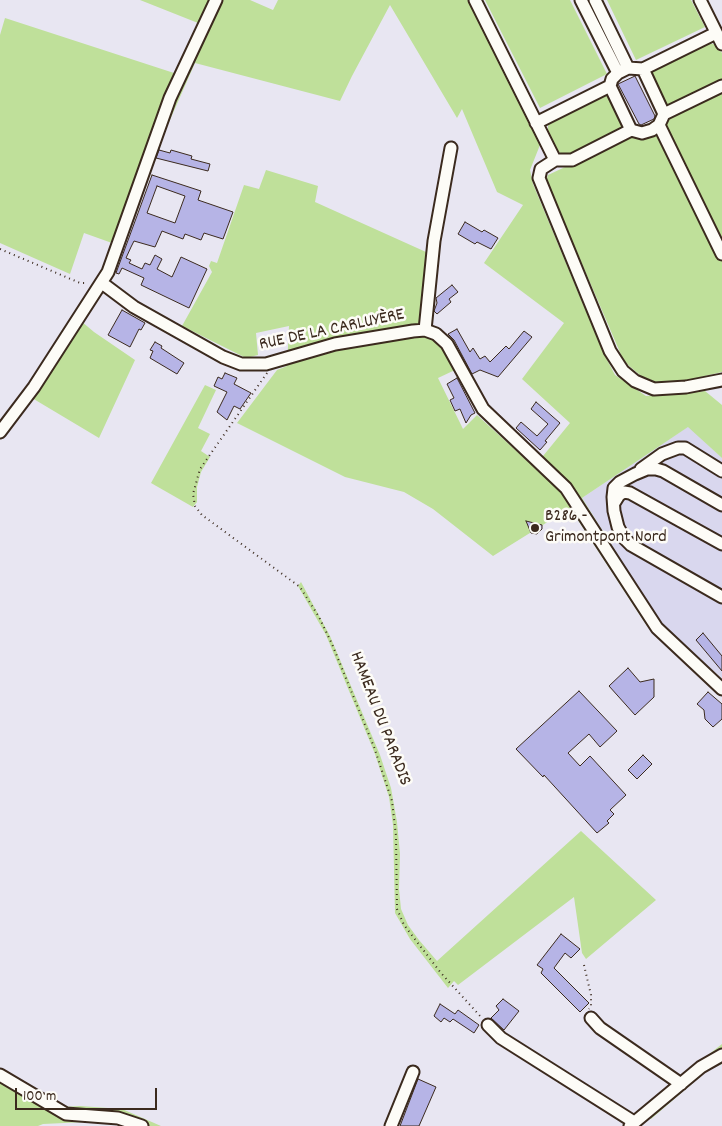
<!DOCTYPE html>
<html>
<head>
<meta charset="utf-8">
<style>
  body { margin:0 }
  #map { position:relative; width:722px; height:1126px; overflow:hidden; background:#e8e6f2; font-family:Dekko,sans-serif }
  canvas { display:block }
  .scale { position:absolute; left:15px; top:1088px; width:142px; height:22px; box-sizing:border-box; border:2px solid #3b2a1e; border-top:0; padding-left:6px; font-size:15px; line-height:18px; white-space:nowrap; color:#3b2a1e; -webkit-text-stroke:4px #fdfcf7; paint-order:stroke }
</style>
</head>
<body>
<div id="map">
<canvas width="722" height="1126"></canvas>
<div class="scale">100 m</div>
</div>
<script>
const context = document.querySelector('canvas').getContext('2d');
context.lineJoin = 'round';
function fillPath(path, color) { context.fillStyle = color; context.fill(path, 'evenodd'); }
const toPath = rows => new Path2D(rows.map(r => 'M' + r).join(''));
function stroke(path, color, width, dash) { context.strokeStyle = color; context.lineWidth = width; context.lineCap = dash ? 'butt' : 'round'; context.setLineDash(dash || []); context.stroke(path); }
function write(font, color, halo, rows, align = 'center') {
  context.font = font + ' Dekko,sans-serif'; context.lineWidth = 5; context.setLineDash([]); context.textBaseline = 'middle'; context.strokeStyle = halo; context.fillStyle = color; for (const [text, x, y, turn = 0] of rows) {
    context.save(); context.translate(x, y); context.rotate((+turn || 0) * Math.PI / 180); context.textAlign = isNaN(turn) ? turn : align; if (halo) context.strokeText(text, 0, 0); context.fillText(text, 0, 0); context.restore();
  }
}
fillPath(toPath([
  [689,426,722,458,722,678,673,635,657,618,582,498]
]), '#d9d7ee');
fillPath(toPath([
  [140,0,250,0,273,10,278,0,470,0,540,145,530,170,533,184,603,352,615,375,646,396,705,391,722,405,722,458,688,427,582,498,657,618,647,626,570,508,493,556,433,509,404,492,345,477,237,423,277,370,287,366,289,326,256,333,258,355,246,358,182,326,212,272,209,266,211,261,217,263,244,185,259,189,266,170,318,186,315,202,426,252,422,336,429,336,442,348,455,370,438,378,463,429,477,415,534,467,570,423,522,379,564,323,484,263,523,205,497,192,462,109,457,118,390,5,352,76,340,101,195,63,162,138,151,135,112,243,84,233,70,274,0,243,0,35,5,18,174,73,198,23],
  [485,0,570,0,607,74,540,108],
  [607,0,691,0,705,27,636,60],
  [702,43,710,43,716,45,722,53,722,82,669,108,666,104,650,70],
  [722,91,722,246,664,128,669,116],
  [606,94,610,99,623,127,622,131,571,156,563,155,557,150,548,133,548,126,551,120],
  [657,134,722,261,722,372,684,381,658,383,641,376,628,365,622,357,546,180,548,175,631,136,650,137],
  [75,316,94,332,135,360,99,438,32,398],
  [205,385,216,390,198,428,210,434,201,451,210,457,201,472,197,487,197,502,193,507,151,483],
  [301,582,330,636,380,755,391,788,397,822,400,854,399,889,401,909,408,925,419,940,437,961,581,831,656,900,586,959,582,953,574,897,458,985,454,981,448,988,410,939,395,913,393,825,389,797,375,754,326,635,298,586],
  [722,1044,722,1064,708,1070,651,1119,641,1108],
  [0,1069,63,1107,80,1106,122,1109,161,1126,127,1126,107,1121,43,1124,38,1126,0,1126]
]), '#bfe09a');
const building = toPath([
  [635,76,655,116,654,119,641,125,639,124,618,84,635,76],
  [159,150,170,153,171,150,192,156,191,159,210,164,208,171,156,158,159,150],
  [152,175,201,191,198,200,233,212,223,239,204,233,201,240,185,234,183,239,162,231,155,247,134,241,131,247,126,258,131,260,129,263,142,269,145,263,150,265,155,255,162,259,157,269,172,277,181,257,207,269,189,308,141,285,144,278,122,268,119,274,116,273,152,175],
  [157,186,185,196,175,223,147,213,157,186],
  [465,222,482,232,484,230,498,238,491,249,477,242,475,244,458,234,465,222],
  [452,285,458,292,449,299,451,302,437,314,434,311,437,303,436,298,452,285],
  [122,310,145,323,141,330,139,329,130,347,108,335,122,310],
  [457,329,470,352,473,348,480,359,485,356,490,362,506,346,509,349,524,331,532,337,498,377,480,370,472,374,454,340,448,334,457,329],
  [155,342,162,346,161,348,184,363,177,374,150,358,153,351,150,350,155,342],
  [225,373,237,378,234,384,251,393,240,409,234,406,227,420,217,412,227,392,214,386,218,377,222,379,225,373],
  [457,378,475,413,471,415,466,423,460,409,455,411,450,400,454,398,447,384,457,378],
  [536,402,560,423,545,441,547,442,540,450,516,428,521,422,537,436,548,424,531,409,536,402],
  [526,521,542,525,542,529,537,534,531,533,526,521],
  [703,633,722,656,722,671,696,640,703,633],
  [628,668,640,682,654,679,654,697,635,715,609,686,628,668],
  [579,691,617,731,600,747,589,734,568,753,580,766,590,756,626,795,610,810,614,814,607,821,609,823,597,833,544,775,543,777,516,749,579,691],
  [708,692,722,704,722,719,713,727,705,719,704,710,697,704,708,692],
  [643,755,652,764,637,779,628,770,643,755],
  [561,934,580,949,571,958,565,953,554,968,589,1003,580,1012,541,973,543,969,537,965,561,934],
  [503,999,519,1011,504,1030,491,1018,499,1010,496,1006,503,999],
  [440,1004,455,1014,458,1010,479,1025,474,1033,453,1019,450,1022,444,1018,441,1022,434,1016,440,1004],
  [418,1079,436,1087,419,1126,400,1126,418,1079]
]);
fillPath(building, '#b6b4e6');
stroke(building, '#3b2a1e', 1);
const minor = toPath([
  [475,0,555,160],
  [595,0,628,68],
  [700,0,722,44],
  [643,69,664,114],
  [618,73,628,68,643,69,716,33],
  [610,86,631,130],
  [722,86,664,114,659,125,652,130,642,133,631,130,572,160,555,160,541,169,539,178,610,351,623,371,635,381,654,389,686,387,722,380],
  [536,123,610,86,612,79,618,73,581,0],
  [659,125,722,254],
  [102,283,134,307,223,357,241,364,266,364,335,344,413,331,425,330,436,334,447,344,483,409,566,488,657,628,722,689],
  [425,330,434,241,451,148],
  [0,432,34,387,108,272,170,98,216,0],
  [641,469,662,454,678,448,685,448,722,471],
  [614,503,619,495,624,492,630,493,722,544],
  [722,505,663,471,656,469,647,469,635,474,620,482,614,488,613,497,614,511,618,527,624,538,631,545,722,597],
  [591,1018,600,1028,681,1084],
  [488,1025,501,1038,634,1122],
  [0,1075,66,1114,118,1118,142,1126],
  [391,1126,413,1072],
  [630,1126,701,1067,722,1055]
]);
stroke(minor, '#3b2a1e', 15);
stroke(toPath([
  [0,249,80,283,88,283],
  [267,373,200,469,193,494,195,506,202,515,300,587,319,617,332,644,374,747,392,801,396,836,397,909,404,925,414,938,441,973,481,1017],
  [584,965,591,995,591,1006,589,1009]
]), '#3b2a1e', 2, [1, 4]);
stroke(minor, '#fdfcf7', 11);
for (const [x, y, r, color] of [
  [535,528,5,"#3b2a1e"]
]) { const dot = new Path2D(); dot.arc(x, y, r, 0, 2 * Math.PI); context.fillStyle = color; context.fill(dot); stroke(dot, '#fdfcf7', 2); }
write('18px', '#3b2a1e', '#fdfcf7', [
  ["RUE DE LA CARLUYÈRE",332,331,-12],
  ["HAMEAU DU PARADIS",379,719,69]
]);
write('18px', '#3b2a1e', '#fdfcf7', [
  ["B286 -",545,518],
  ["Grimontpont Nord",545,539]
], 'left');
</script>
</body>
</html>
